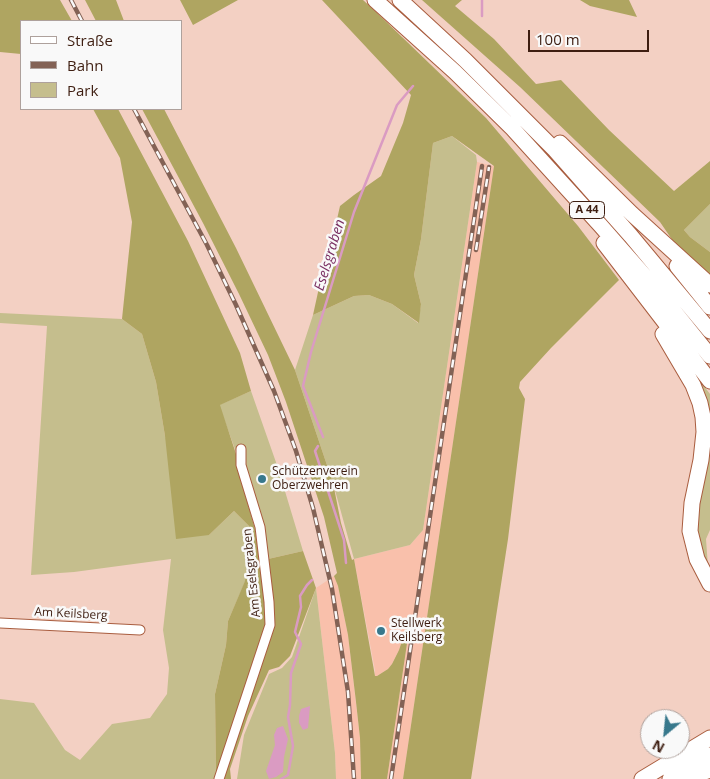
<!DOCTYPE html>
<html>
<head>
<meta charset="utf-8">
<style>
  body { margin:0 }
  #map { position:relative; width:710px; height:779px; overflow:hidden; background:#f3d0c3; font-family:"Open Sans",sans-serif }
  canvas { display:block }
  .legend { position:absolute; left:20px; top:20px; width:162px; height:90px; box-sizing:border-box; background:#f9f9f9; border:1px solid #aea19c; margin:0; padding:6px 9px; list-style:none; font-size:15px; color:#3e1e11 }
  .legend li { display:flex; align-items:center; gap:10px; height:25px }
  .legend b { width:25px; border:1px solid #aea19c }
  .north { position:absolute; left:640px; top:709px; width:50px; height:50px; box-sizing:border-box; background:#f9f9f9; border:1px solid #aea19c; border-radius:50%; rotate:208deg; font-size:14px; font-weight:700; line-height:20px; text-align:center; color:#3e1e11 }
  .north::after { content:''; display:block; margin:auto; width:18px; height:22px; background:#38788c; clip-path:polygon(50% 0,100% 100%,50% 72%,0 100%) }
  .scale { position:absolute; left:528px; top:30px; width:121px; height:22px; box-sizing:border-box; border:2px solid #3e1e11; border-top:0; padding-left:6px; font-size:15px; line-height:18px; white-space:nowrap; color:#3e1e11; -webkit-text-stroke:4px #f9f9f9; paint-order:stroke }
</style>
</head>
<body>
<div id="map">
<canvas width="710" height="779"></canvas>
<ul class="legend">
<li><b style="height:6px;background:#fff"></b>Straße</li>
<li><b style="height:6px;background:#836255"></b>Bahn</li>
<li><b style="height:14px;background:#c5be8d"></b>Park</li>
</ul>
<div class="north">N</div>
<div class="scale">100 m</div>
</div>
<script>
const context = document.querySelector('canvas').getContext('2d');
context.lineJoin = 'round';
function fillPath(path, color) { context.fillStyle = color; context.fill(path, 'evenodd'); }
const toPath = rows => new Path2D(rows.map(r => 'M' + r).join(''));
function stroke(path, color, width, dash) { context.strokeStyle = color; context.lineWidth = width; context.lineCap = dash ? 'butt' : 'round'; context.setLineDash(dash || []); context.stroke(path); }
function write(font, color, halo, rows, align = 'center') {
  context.font = font + ' "Open Sans",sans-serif'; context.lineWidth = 5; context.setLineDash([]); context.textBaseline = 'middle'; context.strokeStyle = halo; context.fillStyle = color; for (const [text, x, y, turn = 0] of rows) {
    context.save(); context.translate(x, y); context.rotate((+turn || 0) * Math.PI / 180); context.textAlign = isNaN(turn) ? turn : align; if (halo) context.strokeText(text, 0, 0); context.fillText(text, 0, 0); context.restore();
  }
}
fillPath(toPath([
  [477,162,494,166,403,779,387,779,409,630,406,629,399,650,392,664,388,669,377,676,375,676,375,670,354,559,410,545,423,530],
  [334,576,338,586,348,635,360,738,361,779,336,779,335,753,316,588]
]), '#f9c0ab');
fillPath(toPath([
  [452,136,476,155,477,162,423,530,410,545,354,559,333,483,295,370,313,315,354,296,369,295,392,304,418,323,421,304,414,275,421,239,433,143],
  [710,204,710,252,690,237,684,230],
  [0,313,122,319,142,334,156,382,165,436,209,535,234,511,249,526,245,582,228,621,226,645,215,694,216,779,0,779,0,699,34,703,65,750,80,760,112,724,150,718,167,694,169,668,163,630,171,559,74,572,31,575,47,326,0,323],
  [697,382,703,385,710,394,710,530,706,539,708,567,703,562,695,520,697,498],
  [251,391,278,468,303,551,268,559,236,452,219,405],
  [316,588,335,753,336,779,237,779,244,735,269,674,282,668,292,657]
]), '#c5be8d');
fillPath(toPath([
  [0,0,60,0,72,21,21,21,21,54,0,52],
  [85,0,116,0,124,21,96,21],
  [180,0,238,0,193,25],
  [322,0,363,0,374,10,486,118,578,226,619,280,551,348,520,382,519,388,525,399,508,539,471,779,403,779,494,166,452,136,433,143,421,239,414,275,421,304,419,323,392,304,369,295,354,296,313,315,320,283,328,259,340,206,354,195,381,176,403,123,411,95],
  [422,0,462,0,455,6,494,39,536,84,561,80,609,130,674,191,710,161,710,204,684,230,690,237,710,252,710,295,660,222,520,87],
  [580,0,629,0,637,17,590,6],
  [93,109,118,109,188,241,240,353,251,391,220,405,237,457,238,470,255,529,259,558,268,559,303,551,316,588,290,656,279,667,269,670,248,716,230,769,231,779,216,779,215,694,226,645,228,621,245,581,249,526,234,511,209,535,176,539,165,436,156,382,142,334,122,319,132,222,120,158],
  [142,109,164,109,236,248,295,370,333,483,341,523,352,560,354,559,375,676,377,676,388,669,392,664,399,650,406,629,409,630,387,779,361,779,360,738,356,702,348,635,338,586,334,576,337,573,324,517,286,402,268,355,239,294,203,223]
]), '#afa561');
fillPath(toPath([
  [310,706,308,728,303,730,299,723,299,716,301,709],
  [283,726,288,739,284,757,283,772,276,777,269,779,266,771,275,745,274,735,277,728]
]), '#da9bc2');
stroke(toPath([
  [482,16,482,0],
  [323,437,303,386,311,352,354,212,397,105,413,86],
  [318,446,315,451,344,540,346,563],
  [281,779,288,775,293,746,288,717,290,705,291,673,301,644,295,632,301,607,300,596,307,585,312,580]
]), '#da9bc2', 2.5);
const minor = toPath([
  [0,623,140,630],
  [219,779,270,625,269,602,260,527,241,465,241,449]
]);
const motorway = toPath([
  [375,0,455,72,513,129,601,226,657,290,710,356],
  [400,0,465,60,555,150,631,236,710,331],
  [560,143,632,214,710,285],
  [604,243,710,381],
  [677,266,710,307],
  [663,334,693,385,700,403,703,417,704,432,701,460,692,503,690,531,697,559,710,584],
  [642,779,710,738],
  [670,779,710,755],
  [685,779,710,770]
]);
stroke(minor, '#a95d3f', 11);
stroke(motorway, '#a95d3f', 17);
stroke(minor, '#fff', 9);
stroke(motorway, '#fff', 15);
const rail = toPath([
  [71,0,82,21],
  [134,109,207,245,236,305,274,391,296,451,313,508,332,589,348,692,354,779],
  [476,250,489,167],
  [391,779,482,166]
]);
stroke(rail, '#836255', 4.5);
stroke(rail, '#f9f9f9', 2.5, [8]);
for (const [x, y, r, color] of [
  [262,479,5,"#38788c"],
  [381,631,5,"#38788c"]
]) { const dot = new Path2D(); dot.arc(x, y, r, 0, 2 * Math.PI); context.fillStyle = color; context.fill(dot); stroke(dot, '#f9f9f9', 2); }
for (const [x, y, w] of [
  [587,210,35]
]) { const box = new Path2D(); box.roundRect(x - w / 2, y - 8.5, w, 17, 4); context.fillStyle = '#f9f9f9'; context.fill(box); stroke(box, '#3e1e11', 1); }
write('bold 11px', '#3e1e11', null, [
  ["A 44",587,210]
]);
write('12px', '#3e1e11', '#f9f9f9', [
  ["Schützenverein",272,472],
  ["Oberzwehren",272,486],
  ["Stellwerk",391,624],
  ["Keilsberg",391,638]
], 'left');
write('12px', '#3e1e11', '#f9f9f9', [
  ["Am Eselsgraben",252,573,-96],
  ["Am Keilsberg",71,614,3]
]);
write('italic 14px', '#792f62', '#f9f9f9', [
  ["Eselsgraben",330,255,-73]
]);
</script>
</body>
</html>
